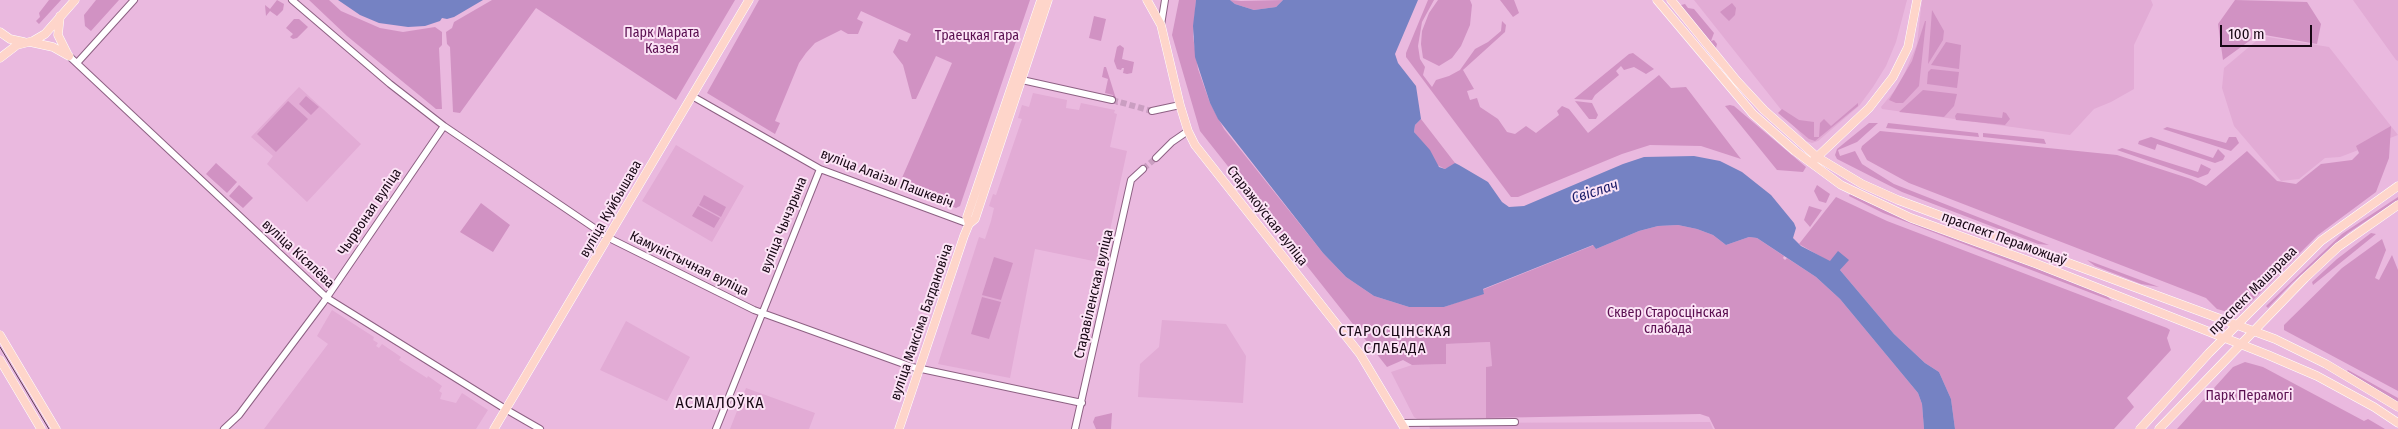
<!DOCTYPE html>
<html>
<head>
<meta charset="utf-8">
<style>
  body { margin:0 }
  #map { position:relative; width:2398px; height:429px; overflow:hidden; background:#eab9df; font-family:"Fira Sans Condensed",sans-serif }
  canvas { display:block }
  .scale { position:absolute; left:2220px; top:25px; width:92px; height:22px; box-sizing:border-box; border:2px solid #180815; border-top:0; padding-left:6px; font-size:15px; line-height:18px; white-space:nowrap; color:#180815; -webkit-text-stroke:4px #fce3f6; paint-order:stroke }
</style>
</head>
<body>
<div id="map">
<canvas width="2398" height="429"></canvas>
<div class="scale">100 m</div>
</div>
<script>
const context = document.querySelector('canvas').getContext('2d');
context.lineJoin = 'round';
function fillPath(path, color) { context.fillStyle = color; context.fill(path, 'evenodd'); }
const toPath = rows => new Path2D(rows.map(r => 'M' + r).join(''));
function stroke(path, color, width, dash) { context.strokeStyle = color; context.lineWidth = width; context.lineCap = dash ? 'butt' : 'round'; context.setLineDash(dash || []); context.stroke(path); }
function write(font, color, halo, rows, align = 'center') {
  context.font = font + ' "Fira Sans Condensed",sans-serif'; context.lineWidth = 4; context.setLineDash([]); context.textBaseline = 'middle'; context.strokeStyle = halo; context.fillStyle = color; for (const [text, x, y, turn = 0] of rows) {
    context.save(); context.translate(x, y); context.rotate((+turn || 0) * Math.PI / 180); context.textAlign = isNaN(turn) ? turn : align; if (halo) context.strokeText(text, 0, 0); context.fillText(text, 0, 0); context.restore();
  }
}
fillPath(toPath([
  [1694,0,1907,0,1896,42,1886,66,1873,87,1859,106,1818,141,1812,143,1806,141],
  [1922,0,2151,0,2153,5,2134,45,2134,89,2111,102,2094,109,2070,135,1882,109,1881,107,1900,84,1917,44],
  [2353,0,2398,0,2398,61,2396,60],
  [2262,36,2329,47,2398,135,2340,157,2325,158,2299,179,2281,181,2234,126,2222,88,2224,68],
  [299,87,361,144,307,202,267,164,273,156,251,137],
  [1033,93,1067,100,1066,108,1079,110,1081,103,1115,110,1114,113,1117,114,1110,147,1127,151,1103,263,1035,249,1010,378,938,364,979,237,985,239,991,221,994,208,989,206,993,194,996,195,1022,119,1018,118,1022,105,1029,107],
  [676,145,744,186,712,242,642,201],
  [332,310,374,337,373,340,378,343,376,346,379,348,382,344,401,357,399,360,427,378,428,376,442,386,439,391,442,393,440,399,456,403,462,393,488,410,476,429,264,429,328,344,317,336],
  [1162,320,1226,324,1246,356,1243,403,1138,397,1140,364,1159,347],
  [626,321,690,357,667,401,600,370],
  [1491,342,1492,366,1486,367,1486,418,1419,420,1414,417,1391,372,1412,365,1446,364,1445,344],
  [746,388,815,413,809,429,730,429],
  [1710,422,1713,429,1430,429,1428,423]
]), '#e2abd5');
fillPath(toPath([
  [49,0,61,0,39,24,36,21,40,17,39,13],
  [96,0,119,0,91,31,85,26,84,15],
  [277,0,284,4,283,10,277,16,270,11,266,16,265,5,270,9],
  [309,0,329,0,341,11,380,28,403,32,435,27,442,32,442,45,439,48,442,109,436,109,430,104,347,36],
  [492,0,735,0,676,100,536,8,460,113,453,112,450,47,447,44,446,32,452,28,454,22],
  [759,0,1030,0,960,206,956,208,898,187,952,63,936,56,916,99,912,99,903,65,893,52,899,39,907,42,911,34,861,11,857,19,863,22,858,34,848,34,841,30,815,43,806,53,799,63,775,121,780,123,775,134,707,93],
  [1179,0,1196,0,1193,36,1198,69,1210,103,1224,129,1323,253,1346,277,1374,296,1409,307,1444,307,1484,293,1482,290,1594,245,1596,249,1639,231,1658,226,1678,225,1697,229,1713,235,1726,245,1749,237,1757,238,1784,256,1783,258,1785,260,1787,258,1816,277,1840,299,1918,393,1922,404,1924,429,1715,429,1709,417,1700,414,1486,418,1486,367,1492,366,1490,342,1446,344,1446,364,1412,365,1403,360,1387,367,1200,131,1172,35],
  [1230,0,1241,1,1283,0,1276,7,1254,10,1235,4],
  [1428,0,1434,0,1422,22,1418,46,1420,59,1425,67,1423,75,1432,87,1436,80,1449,76,1460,70,1475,49,1488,42,1501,31,1502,21,1506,25,1505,32,1463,70,1474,89,1467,91,1470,100,1477,98,1480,107,1498,119,1507,132,1515,134,1526,126,1536,133,1559,115,1557,111,1562,106,1569,109,1588,133,1659,75,1671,88,1686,87,1741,159,1701,146,1650,145,1622,154,1518,197,1511,197,1406,57,1406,53],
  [1438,0,1470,0,1472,5,1470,25,1461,46,1452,58,1439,66,1423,58,1421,44,1422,31,1429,13],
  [1500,0,1514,0,1519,13,1513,17],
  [2235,0,2307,2,2321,24,2317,44,2259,34,2223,60,2218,24],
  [1732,3,1736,8,1735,15,1729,21,1720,12],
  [1685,4,1688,8,1694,9,1714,33,1711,41,1714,40,1717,44,1716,48,1681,5],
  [1932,10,1944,31,1943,40,1928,64],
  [1094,16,1106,19,1101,41,1089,38],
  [294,19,299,19,308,27,297,38,293,39,290,37,293,34,286,28],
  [1925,21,1926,21,1919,86,1903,103,1896,103,1889,100,1912,61],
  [1946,42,1961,45,1959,69,1931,65],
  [1120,45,1124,48,1122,59,1134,62,1132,73,1127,74,1123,73,1124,68,1122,68,1121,70,1117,69,1114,61,1117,47],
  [1633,53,1654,69,1646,74,1634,67,1624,70,1621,66,1616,71,1619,75,1595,95,1592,100,1574,99,1629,54],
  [1104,67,1106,67,1118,105,1112,103,1113,95,1105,93,1108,79,1102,77],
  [1931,69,1959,72,1957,88,1927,84,1928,72],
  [1923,90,1957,94,1954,106,1944,117,1899,112],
  [306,96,319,107,311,115,299,104],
  [288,101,308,119,276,152,257,134],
  [1575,101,1592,103,1598,115,1596,119,1589,119],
  [1858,103,1858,106,1815,141,1809,139,1778,113,1782,109,1799,120,1814,122,1814,137,1819,137,1820,123,1824,119,1831,126],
  [1730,105,1734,106,1806,167,1803,172,1777,170,1725,106],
  [2003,112,2006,113,2010,119,2005,125,1956,120,1955,116,1957,113,2002,118],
  [1421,119,1455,163,1454,165,1445,169,1437,165,1414,132,1415,125],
  [1869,123,1878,123,1857,142,1838,150,1840,156,1855,151,1862,164,1894,184,2049,245,2038,244,1902,192,1837,159,1835,155,1837,149],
  [1888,123,1978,133,1979,137,1886,128],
  [2391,126,2389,158,2376,192,2318,235,2243,310,2235,314,2217,309,2206,298,1909,183,1867,160,1861,149,1862,146,1880,131,2117,155,2191,179,2206,186,2247,151,2277,181,2296,184,2321,164,2352,160,2359,153,2356,146],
  [2167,127,2226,143,2229,137,2236,137,2239,143,2231,151,2163,129],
  [1983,133,2044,139,2046,144,1983,137],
  [2151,137,2213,158,2218,149,2225,156,2223,160,2215,163,2157,144,2155,150,2138,144,2139,141],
  [2122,148,2198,172,2201,164,2211,169,2208,174,2198,178,2117,150],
  [216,163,237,182,227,193,206,174],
  [239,185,253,198,243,208,229,196],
  [1817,185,1830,194,1826,203,1819,201,1814,191],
  [1850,194,1885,210,2106,295,2112,301,1883,213,1849,196],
  [704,195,726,207,721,217,699,205],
  [1836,197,1887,221,2167,328,2170,330,2167,338,2171,350,2127,398,2134,407,2114,429,1955,429,1951,399,1939,372,1925,363,1894,334,1840,270,1848,260,1830,262,1799,244],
  [2398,197,2398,200,2348,233,2292,283,2268,308,2266,306,2342,234],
  [481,203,510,225,493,252,460,232],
  [698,206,720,218,714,228,692,216],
  [1809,206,1822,210,1810,227,1804,220],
  [2371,233,2376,234,2313,285,2312,282,2337,259],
  [2382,239,2386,250,2375,278,2379,280,2392,255,2398,270,2398,391,2284,330,2284,325,2342,268],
  [994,257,1013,263,1001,300,982,295],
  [2087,260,2159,287,2141,284,2095,266],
  [982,297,1001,302,989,339,971,334],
  [2245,362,2263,367,2364,421,2368,419,2385,429,2177,429,2233,367],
  [2348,370,2398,398,2398,403,2347,371],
  [1112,413,1111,429,1096,429,1093,422,1095,417]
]), '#d192c3');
fillPath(toPath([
  [338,0,483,0,454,17,447,19,442,18,440,21,425,26,408,27,379,23,360,15],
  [1196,0,1230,0,1235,4,1254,10,1276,7,1283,0,1418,0,1395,54,1398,63,1416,86,1421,119,1415,125,1414,132,1430,150,1439,167,1445,169,1455,163,1459,165,1488,182,1502,202,1509,207,1524,206,1623,164,1644,157,1694,156,1720,161,1742,172,1771,195,1794,223,1796,228,1793,238,1801,246,1830,261,1838,251,1849,260,1840,270,1894,334,1925,363,1939,372,1951,399,1955,429,1924,429,1922,404,1918,393,1840,299,1816,277,1757,238,1749,237,1726,245,1713,235,1697,229,1678,225,1658,226,1639,231,1596,249,1593,245,1483,289,1484,294,1444,307,1409,307,1374,296,1346,277,1323,253,1218,119,1210,103,1195,57,1193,26]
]), '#7582c3');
stroke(toPath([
  [1112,100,1152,111],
  [1143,169,1156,158]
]), '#ca9ec1', 6, [6, 3]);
const minor = toPath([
  [292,0,390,84,444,126,609,238,754,310,912,367,1082,403],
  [1161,25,1165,0],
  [69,56,327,298,507,410,540,429],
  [77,63,134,0],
  [1022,80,1112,100],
  [692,96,820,169,969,224],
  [1152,111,1180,105],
  [1156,158,1172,142,1188,131],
  [1402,423,1515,422],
  [224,429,239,415,323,303,444,126],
  [716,429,820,169],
  [1075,429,1131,180,1143,169]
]);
const major = toPath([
  [1147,0,1161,25,1180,105,1188,131,1195,145,1360,354,1405,429],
  [1657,0,1753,114,1795,151,1841,185,1911,218,2037,264,2268,355,2317,376,2374,407,2398,423],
  [1671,0,1737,81,1764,110,1817,157,1862,184,1898,200,2275,339,2326,364,2398,407],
  [60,16,58,35,68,55],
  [0,32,10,39,24,42],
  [30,42,53,47,69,56],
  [0,58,17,45,33,41,45,34,75,0],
  [1814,160,1869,108,1893,77,1908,47,1917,0],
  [969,224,967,217,1041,0],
  [0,335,56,429],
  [0,360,41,429],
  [494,429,749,0],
  [899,429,964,236,969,224,975,219,1048,0],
  [2140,429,2209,353,2321,241,2398,186],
  [2159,429,2305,278,2338,247,2398,205]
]);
stroke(minor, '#8d6183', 8);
stroke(major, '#fff', 9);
stroke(minor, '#fff', 6);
stroke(major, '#fed5ca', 8);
stroke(toPath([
  [0,347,49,429]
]), '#563c51', 1);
write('14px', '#5a0f50', '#fce3f6', [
  ["Парк Марата",662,33],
  ["Казея",662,49],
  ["Траецкая гара",977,36],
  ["Сквер Старосцінская",1668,313],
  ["слабада",1668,329],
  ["Парк Перамогі",2249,396]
]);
write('14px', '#180815', '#fce3f6', [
  ["вуліца Алаізы Пашкевіч",887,179,21],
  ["вуліца Куйбышава",611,209,-60],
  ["Чырвоная вуліца",370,212,-56],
  ["Старажоўская вуліца",1267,216,52],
  ["вуліца Чычэрына",784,225,-68],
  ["праспект Пераможцаў",2004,239,20],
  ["вуліца Кісялёва",298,254,43],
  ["Камуністычная вуліца",689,264,26],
  ["праспект Машэрава",2253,291,-45],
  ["Старавіленская вуліца",1094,294,-77],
  ["вуліца Максіма Багдановіча",922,322,-71]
]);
write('italic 15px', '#1d1d69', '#fce3f6', [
  ["Свіслач",1595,192,-18]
]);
context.letterSpacing = '1px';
write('15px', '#180815', '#fce3f6', [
  ["СТАРОСЦІНСКАЯ",1395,332],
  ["СЛАБАДА",1395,349]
]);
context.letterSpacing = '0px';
context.letterSpacing = '1px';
write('16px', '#180815', '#fce3f6', [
  ["АСМАЛОЎКА",720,404]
]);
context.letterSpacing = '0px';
</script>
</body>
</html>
